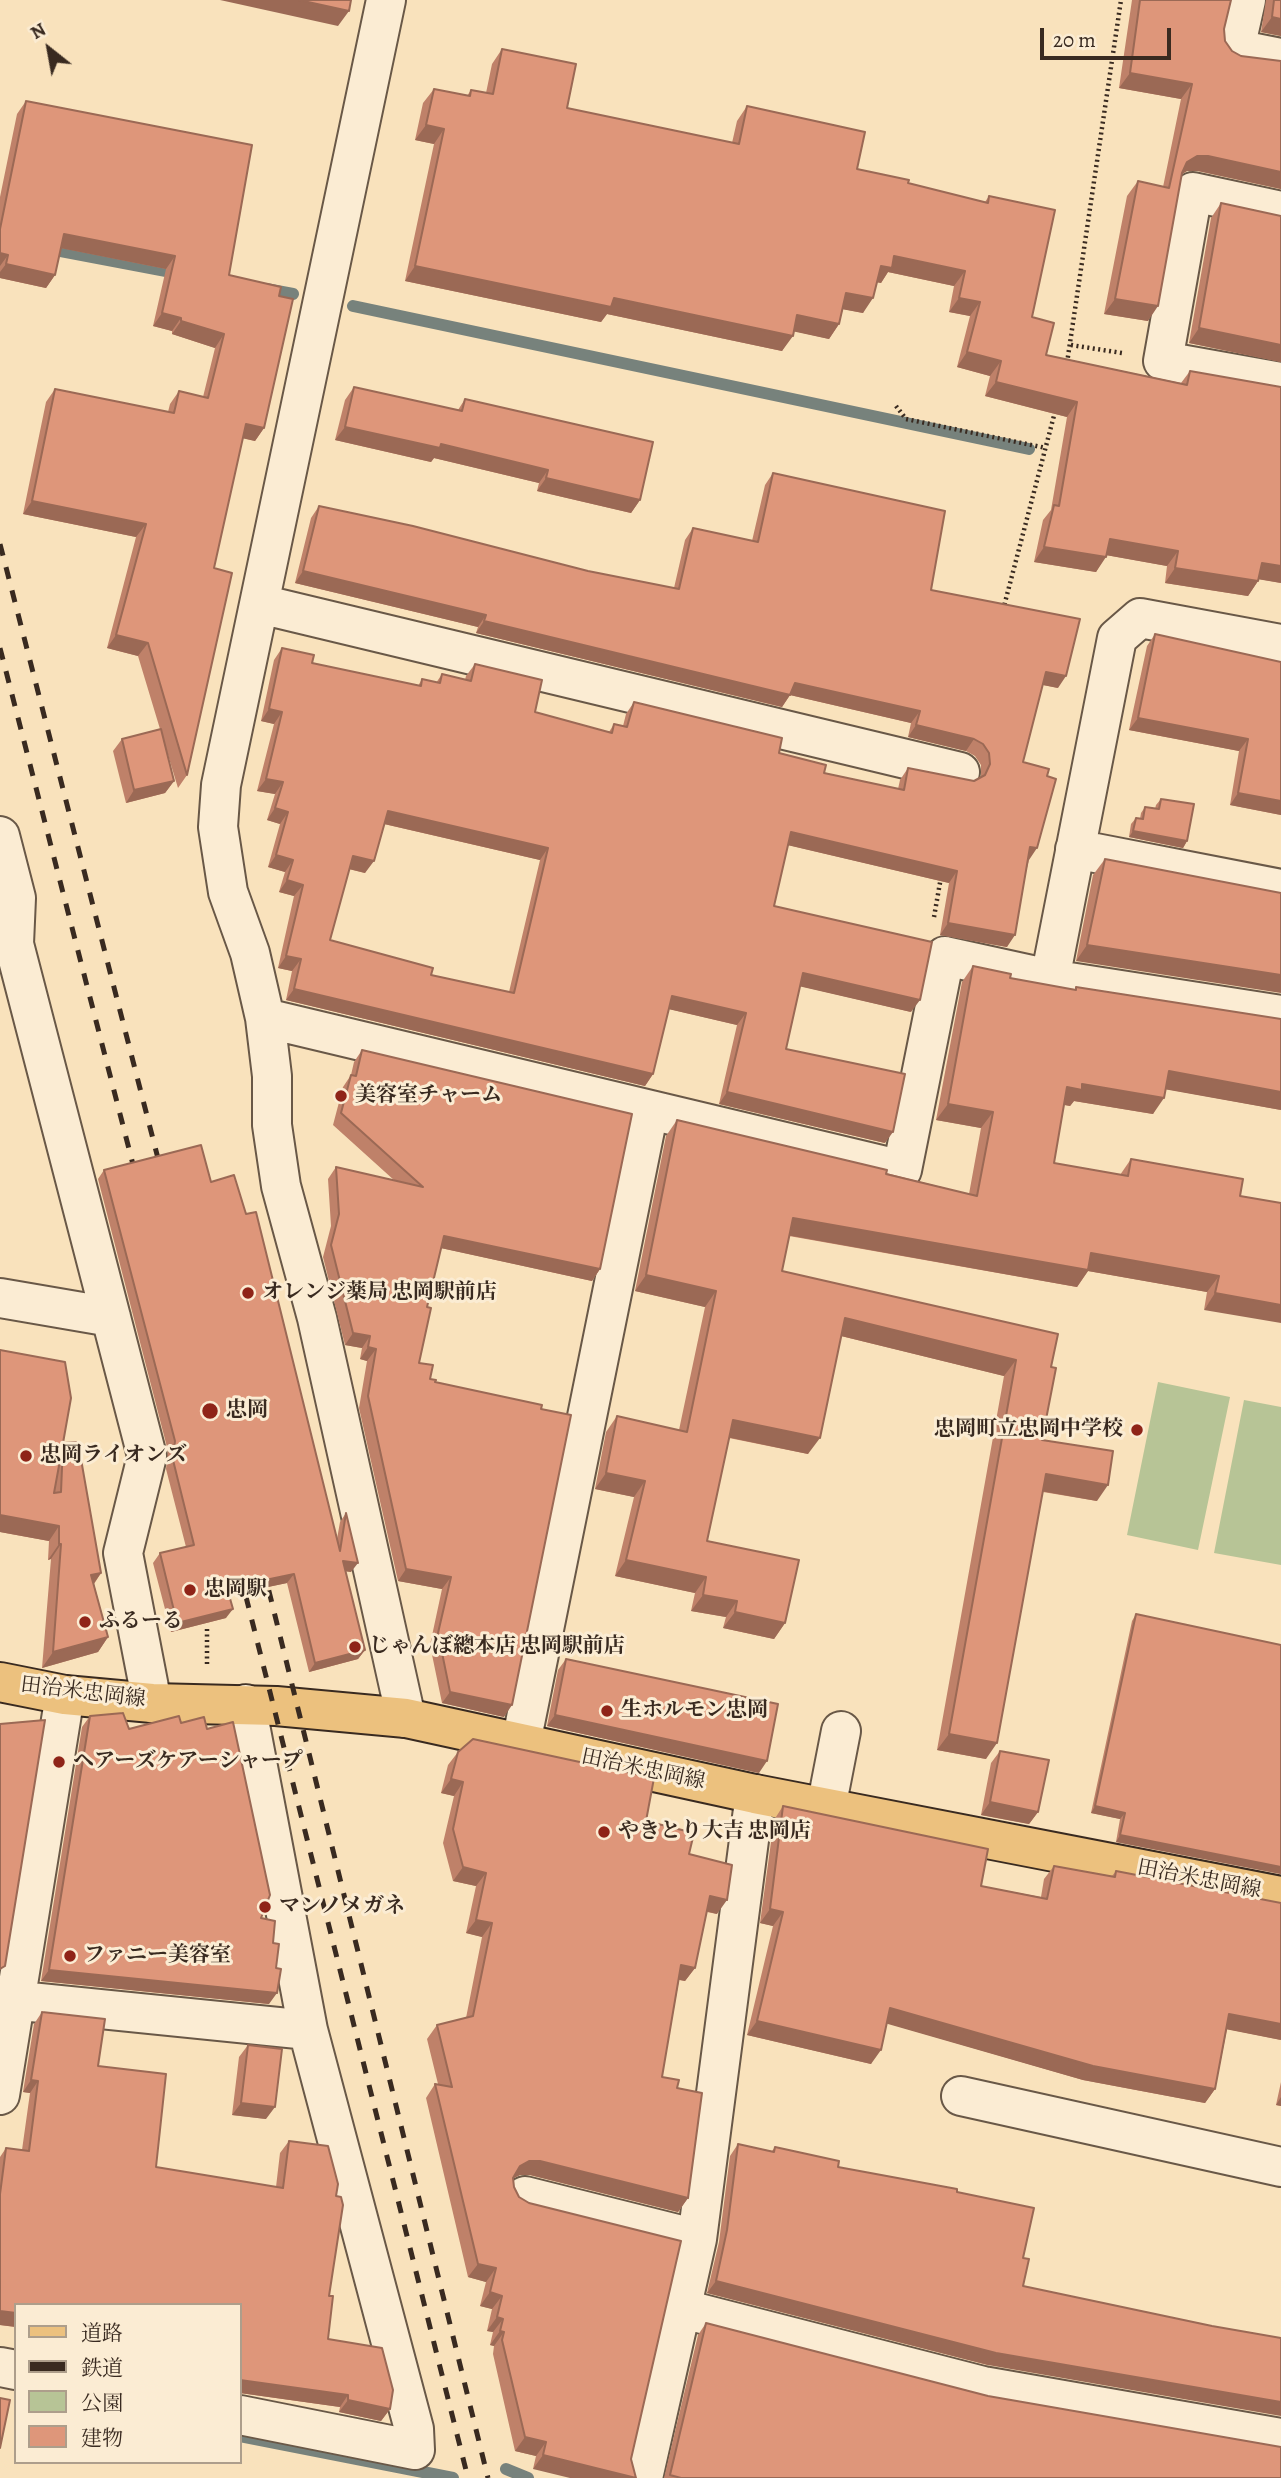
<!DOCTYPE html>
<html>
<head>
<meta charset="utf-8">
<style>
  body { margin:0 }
  #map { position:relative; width:1281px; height:2478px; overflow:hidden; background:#f9e2bc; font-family:Alegreya,"Noto Serif JP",serif }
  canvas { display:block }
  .legend { position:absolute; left:14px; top:2303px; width:228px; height:161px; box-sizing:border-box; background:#fbecd3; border:2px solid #ad9e8b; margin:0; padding:9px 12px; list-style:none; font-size:21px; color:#392a20 }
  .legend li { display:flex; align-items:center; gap:14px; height:35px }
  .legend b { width:35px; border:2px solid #ad9e8b }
  .north { position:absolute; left:14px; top:14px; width:70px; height:70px; -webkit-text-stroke:5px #fbecd3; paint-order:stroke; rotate:329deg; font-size:19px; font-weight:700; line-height:28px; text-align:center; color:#392a20 }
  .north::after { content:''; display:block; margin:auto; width:24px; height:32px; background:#392a20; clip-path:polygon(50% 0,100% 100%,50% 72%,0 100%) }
  .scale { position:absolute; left:1040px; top:28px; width:131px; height:32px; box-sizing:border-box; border:4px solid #392a20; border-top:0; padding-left:9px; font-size:21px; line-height:24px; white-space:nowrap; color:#392a20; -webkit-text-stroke:5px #fbecd3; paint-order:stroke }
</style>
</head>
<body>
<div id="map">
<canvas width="1281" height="2478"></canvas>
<ul class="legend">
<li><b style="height:9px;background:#ecc17e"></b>道路</li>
<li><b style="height:9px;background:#392a20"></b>鉄道</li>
<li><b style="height:19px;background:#b7c496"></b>公園</li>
<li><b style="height:19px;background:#de967a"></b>建物</li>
</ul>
<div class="north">N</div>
<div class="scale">20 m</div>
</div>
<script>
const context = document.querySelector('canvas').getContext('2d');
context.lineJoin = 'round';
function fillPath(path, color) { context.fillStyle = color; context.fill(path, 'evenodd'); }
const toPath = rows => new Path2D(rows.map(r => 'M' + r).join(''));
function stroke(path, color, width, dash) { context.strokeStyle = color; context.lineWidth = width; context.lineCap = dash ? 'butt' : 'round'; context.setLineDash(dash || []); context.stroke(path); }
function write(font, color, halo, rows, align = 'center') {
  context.font = font + ' Alegreya,"Noto Serif JP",serif'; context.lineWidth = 6; context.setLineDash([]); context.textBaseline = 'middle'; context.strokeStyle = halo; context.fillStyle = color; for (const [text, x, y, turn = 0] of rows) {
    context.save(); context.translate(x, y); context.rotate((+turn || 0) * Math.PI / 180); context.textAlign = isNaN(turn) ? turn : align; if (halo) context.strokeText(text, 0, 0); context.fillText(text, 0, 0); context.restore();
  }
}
fillPath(toPath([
  [1158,1382,1230,1397,1198,1550,1127,1535],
  [1244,1400,1281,1407,1281,1565,1214,1553]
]), '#b7c496');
stroke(toPath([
  [45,248,182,274],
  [266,289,293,294],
  [353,306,1029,449],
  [240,2436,453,2478],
  [506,2469,528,2478]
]), '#77827c', 12);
const minor = toPath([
  [386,0,221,785,218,827,228,892,250,953,265,1018,272,1076,272,1125,281,1186,317,1318,406,1718],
  [1246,0,1235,49,1281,58],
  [1281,211,1193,192,1163,361,1281,382],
  [260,604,960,772],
  [1281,644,1140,618,1117,638,1050,979,1281,1015],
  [0,836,16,898,14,944,147,1456,123,1553,152,1703],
  [1075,849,1281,889],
  [265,1018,902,1170,945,956,1050,979],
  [0,1298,111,1317],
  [521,1743,649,1110],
  [826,1808,841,1731],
  [0,1999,308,2030],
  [0,2095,65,1695],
  [961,2096,1281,2167],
  [525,2196,697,2239],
  [683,2309,983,2386,1281,2438],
  [0,2367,16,2370],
  [240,2415,415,2450,414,2429,308,2030,246,1704],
  [643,2478,697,2239,755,1794]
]);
const major = toPath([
  [0,1682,65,1695,152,1703,276,1706,406,1718,755,1794,1281,1896]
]);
stroke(minor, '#695847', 42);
stroke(major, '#392a20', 42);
stroke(toPath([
  [1071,345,1122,353],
  [1067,363,1121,0],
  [896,406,906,419,1046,448],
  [1003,610,1056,408],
  [934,917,941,877],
  [207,1664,207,1626]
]), '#392a20', 4.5, [2, 3.5]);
stroke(minor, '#fbecd3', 38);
stroke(major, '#ecc17e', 38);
stroke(toPath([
  [0,544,162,1174],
  [0,648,137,1180],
  [263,1567,488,2478],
  [240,1573,468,2478]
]), '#392a20', 5, [12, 12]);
fillPath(toPath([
  [1132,0,1231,0,1224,29,1225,41,1232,51,1241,56,1281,61,1281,189,1198,171,1187,171,1182,174,1148,321,1104,314,1127,196,1138,181,1163,187,1181,99,1119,88],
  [1266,0,1281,0,1281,36,1261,32],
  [502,49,567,108,732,143,737,121,747,106,857,169,908,183,985,202,989,196,1046,355,1181,383,1190,371,1281,387,1281,583,1259,579,1258,581,1248,596,1165,583,1167,566,1106,555,1096,572,1034,562,1043,520,1051,510,1067,417,985,396,990,376,957,367,970,316,949,312,954,286,888,272,881,283,877,282,863,313,843,309,839,324,829,339,794,331,782,351,607,314,601,322,405,281,434,144,415,140,423,103,434,89,467,96,471,90,486,93,492,64],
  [26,101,229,275,279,296,264,428,255,441,243,438,214,568,187,775,178,788,162,735,174,781,165,793,126,803,113,751,122,739,160,729,138,656,107,648,136,537,23,514,46,402,55,389,168,412,170,404,179,391,203,397,215,348,172,334,172,331,153,326,166,269,61,248,55,275,46,288,0,278,0,197,17,114],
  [1221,203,1281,216,1281,362,1189,343,1211,218],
  [354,387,458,410,465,399,640,500,631,513,537,491,539,483,434,458,431,462,335,440,345,400],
  [773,473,931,590,1058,688,1043,685,1023,762,1029,860,1007,947,940,935,949,883,788,845,774,906,911,1012,800,986,786,1049,885,1143,719,1104,737,1025,669,1009,653,1074,645,1086,286,1000,292,971,278,968,294,896,279,892,285,872,268,867,280,824,267,820,275,794,257,791,274,724,261,721,274,660,282,648,312,663,418,686,422,679,436,683,442,674,465,680,466,676,475,664,535,712,609,732,614,724,623,726,626,714,634,702,779,753,824,773,898,789,900,780,908,768,974,781,981,776,981,765,975,756,966,751,908,737,911,723,790,695,782,707,476,633,478,627,295,583,311,518,319,506,588,571,674,588,685,540,693,528,752,541,765,485],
  [384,824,540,860,509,992,431,975,330,940,349,869,365,873],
  [1155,634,1281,662,1281,815,1230,805,1239,751,1129,730,1147,646],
  [1161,799,1187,841,1183,848,1129,837,1131,824,1136,818,1140,819,1141,813,1145,807,1155,809,1156,805],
  [1105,859,1281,893,1076,961,1093,875],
  [973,966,1010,978,1075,990,1076,987,1281,1110,1166,1089,1153,1114,1074,1101,1070,1106,1064,1105,1054,1163,1120,1175,1131,1159,1240,1196,1281,1203,1204,1310,1207,1292,1088,1271,1077,1287,789,1236,782,1271,1051,1367,1042,1440,1097,1501,1043,1492,986,1759,937,1750,1004,1376,841,1336,808,1454,729,1438,707,1541,785,1623,774,1639,723,1628,726,1617,691,1611,695,1593,615,1576,634,1497,595,1489,606,1432,617,1416,679,1430,705,1307,635,1291,666,1136,677,1120,969,1194,981,1128,936,1120,962,982],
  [362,1050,600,1269,592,1281,441,1248,427,1307,419,1363,430,1379,435,1382,504,1717,442,1703,430,1645,442,1589,398,1581,359,1408,367,1361,360,1359,362,1348,345,1345,323,1257,331,1226,328,1179,336,1167,395,1181,333,1125,343,1087,351,1075,354,1062],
  [104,1170,211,1182,337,1539,340,1522,346,1513,351,1572,345,1571,365,1650,358,1659,309,1672,287,1583,229,1595,226,1618,171,1632,153,1563,160,1553,186,1547,166,1469,168,1451,98,1179],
  [63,1443,101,1573,94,1584,108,1637,98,1652,42,1668,51,1559,48,1560,49,1541,0,1532],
  [1136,1614,1281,1645,1281,1874,1116,1842,1120,1819,1091,1813,1132,1621],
  [566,1659,759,1773,547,1726,558,1670],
  [90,1716,129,1729,181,1723,207,1729,261,1918,273,1943,269,2004,41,1981,82,1727],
  [1000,1751,1038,1812,1029,1824,981,1815,991,1763],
  [458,1752,646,1821,689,1854,717,1914,707,1912,695,1968,685,1981,679,1980,662,2077,677,2088,688,2198,678,2212,530,2175,520,2175,513,2178,514,2187,631,2459,533,2469,536,2456,515,2451,493,2354,494,2346,490,2345,493,2332,487,2331,492,2309,480,2306,486,2282,468,2277,426,2098,435,2084,438,2084,427,2039,437,2025,466,2018,482,1937,466,1933,476,1886,453,1881,443,1843,454,1796,441,1793,448,1765],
  [783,1806,981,1886,1041,1897,1044,1879,1054,1866,1112,1876,1116,1871,1281,2040,1227,2029,1215,2089,1205,2103,1083,2080,887,2023,871,2064,747,2035,773,1926,760,1923,774,1820],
  [42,2012,98,2066,156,2167,276,2187,280,2153,289,2141,329,2296,328,2339,390,2409,381,2421,339,2412,340,2407,240,2393,240,2305,16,2305,16,2327,0,2325,0,2157,6,2148,22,2150,30,2093,23,2092,34,2024],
  [248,2045,266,2119,232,2115,239,2057],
  [1281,2082,1281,2106,1276,2105],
  [738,2144,772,2151,775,2147,838,2167,957,2192,988,2365,707,2293,719,2242,730,2156],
  [706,2323,988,2396,1281,2478,664,2478,698,2335]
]), '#bf8169');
fillPath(toPath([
  [220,0,299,0,349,11,338,26],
  [1272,17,1281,19,1281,36,1261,32],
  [1130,73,1192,84,1181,99,1119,88],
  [426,125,444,129,434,144,415,140],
  [1197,156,1208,156,1281,172,1281,189,1198,171,1187,171,1177,177,1187,162],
  [64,234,175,256,166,269,55,247],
  [0,253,8,255,0,266],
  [894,256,965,271,954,286,888,272,881,283,870,281,881,266],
  [6,264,55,275,46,288,0,278,0,272],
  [415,266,614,298,793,336,782,351,607,314,601,322,405,281],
  [846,293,873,298,863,313,836,308],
  [959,298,980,302,970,316,949,312],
  [1115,299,1158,306,1148,321,1104,314],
  [162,313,181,318,172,331,153,326],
  [797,315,839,324,829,339,787,330],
  [181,321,224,334,215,348,172,334],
  [1199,328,1281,345,1281,362,1189,343],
  [967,352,1001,361,990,376,957,367],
  [996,382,1077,402,1067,417,985,396],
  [246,424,264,428,255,441,237,437],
  [345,427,441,444,548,470,539,483,434,458,431,462,335,440],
  [546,478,640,500,631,513,537,491],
  [32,501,146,524,136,537,23,514],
  [1110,539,1178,551,1167,566,1100,554],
  [1044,547,1106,557,1096,572,1034,562],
  [1262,563,1281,566,1281,583,1251,578],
  [1175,568,1258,581,1248,596,1165,583],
  [303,571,486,615,478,627,295,583],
  [484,621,795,683,920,711,911,723,790,695,782,707,476,633],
  [116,635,148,643,138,656,107,648],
  [1046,672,1066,676,1058,688,1038,684],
  [269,709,282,712,274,724,261,721],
  [1138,718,1248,739,1239,751,1129,730],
  [916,725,974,739,966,751,908,737],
  [266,779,283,782,275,794,257,791],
  [174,781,165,793,126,803,134,790],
  [1238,793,1281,801,1281,815,1230,805],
  [275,808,288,812,280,824,267,820],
  [388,811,548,848,540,860,380,823],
  [1133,831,1187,841,1183,848,1129,837],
  [791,832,957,871,949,883,783,844],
  [1030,847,1037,848,1029,860,1022,859],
  [276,855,293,860,285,872,268,867],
  [353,856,374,861,365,873,345,868],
  [287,880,303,885,294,896,279,892],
  [948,923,1015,935,1007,947,940,935],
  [1087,945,1281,975,1281,993,1076,961],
  [286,956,301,959,292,971,278,968],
  [803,973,920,1000,911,1012,794,985],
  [294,989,653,1074,645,1086,286,1000],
  [672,996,746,1013,737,1025,664,1008],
  [1169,1071,1281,1092,1281,1110,1158,1088],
  [1082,1084,1164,1098,1153,1114,1074,1101,1070,1106,1056,1103,1067,1087],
  [727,1092,893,1132,885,1143,719,1104],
  [948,1104,993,1112,981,1128,936,1120],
  [793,1218,1091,1253,1219,1276,1207,1292,1088,1271,1077,1287,781,1234],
  [444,1236,600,1269,592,1281,436,1247],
  [646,1275,716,1291,705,1307,635,1291],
  [1215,1293,1281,1305,1281,1323,1204,1310],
  [845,1318,1016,1360,1004,1376,833,1334],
  [353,1333,370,1336,362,1348,345,1345],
  [368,1347,376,1349,367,1361,360,1359],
  [733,1420,820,1438,808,1454,722,1436],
  [606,1473,645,1481,634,1497,595,1489],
  [1046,1474,1108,1485,1097,1501,1035,1490],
  [0,1515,59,1526,49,1541,0,1532],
  [59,1544,61,1544,51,1559,48,1560],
  [626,1560,706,1577,695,1593,615,1576],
  [343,1561,358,1563,351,1572,336,1570],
  [406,1569,451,1577,442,1589,398,1581],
  [101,1573,90,1589,91,1575],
  [294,1574,287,1583,221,1597,227,1588],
  [703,1595,737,1601,726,1617,691,1611],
  [233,1609,226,1618,171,1632,177,1623],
  [735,1612,785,1623,774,1639,723,1628],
  [108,1637,98,1652,42,1668,53,1652],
  [365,1650,358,1659,309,1672,315,1663],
  [450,1692,512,1705,504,1717,442,1703],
  [555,1715,767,1761,759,1773,547,1726],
  [949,1734,997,1743,986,1759,937,1750],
  [451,1779,463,1782,454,1796,441,1793],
  [990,1802,1038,1812,1029,1824,981,1815],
  [1095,1806,1125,1813,1120,1819,1091,1813],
  [1120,1835,1281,1867,1281,1874,1116,1842],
  [463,1867,486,1873,476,1886,453,1881],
  [710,1896,727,1900,717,1914,701,1910],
  [770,1909,783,1912,773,1926,760,1923],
  [476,1920,492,1923,482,1937,466,1933],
  [681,1965,695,1968,685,1981,672,1978],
  [49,1970,277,1993,269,2004,41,1981],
  [890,2008,1215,2089,1205,2103,1083,2080,881,2022],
  [1229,2014,1281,2024,1281,2040,1220,2028],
  [757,2021,881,2050,871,2064,747,2035],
  [31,2080,38,2081,30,2093,23,2092],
  [1281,2097,1281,2106,1276,2105],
  [241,2103,275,2107,266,2119,232,2115],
  [529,2161,540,2161,688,2198,678,2212,530,2175,520,2175,510,2180,520,2166],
  [478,2264,496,2268,486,2282,468,2277],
  [716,2281,1281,2402,1281,2416,988,2365,707,2293],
  [490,2292,502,2296,492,2309,480,2306],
  [0,2311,16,2313,16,2327,0,2325],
  [497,2317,503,2319,493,2332,487,2331],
  [500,2331,504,2332,494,2346,490,2345],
  [240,2380,348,2395,340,2407,240,2393],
  [348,2400,390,2409,381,2421,339,2412],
  [525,2437,546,2442,536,2456,515,2451],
  [543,2455,636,2478,570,2478,533,2469]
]), '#9b6955');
const building = toPath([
  [299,0,351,0,349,11,299,0],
  [1140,0,1231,0,1224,29,1225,41,1232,51,1241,56,1281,61,1281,172,1208,156,1197,156,1187,162,1182,173,1158,306,1115,299,1138,181,1169,188,1192,84,1130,73,1140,0],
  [1274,0,1281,0,1281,19,1272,17,1274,0],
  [502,49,576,64,567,108,739,144,747,106,865,132,857,169,909,180,908,183,988,203,989,196,1055,210,1032,317,1054,323,1046,355,1187,385,1190,371,1281,387,1281,566,1262,563,1258,581,1175,568,1178,551,1110,539,1106,557,1044,547,1054,505,1059,506,1077,402,996,382,1001,361,967,352,980,302,959,298,965,271,894,256,892,268,881,266,873,298,846,293,839,324,797,315,793,336,614,298,611,307,415,266,444,129,426,125,434,89,470,96,471,90,493,94,502,49],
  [26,101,252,145,229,275,281,287,279,296,293,299,264,428,246,424,214,568,232,573,187,775,148,643,116,635,146,524,32,501,55,389,174,413,179,391,208,398,224,334,181,321,181,318,162,313,175,256,64,234,55,275,6,264,8,255,0,253,0,229,26,101],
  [1221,203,1281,216,1281,345,1199,328,1221,203],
  [354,387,462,411,465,399,653,442,640,500,546,478,548,470,441,444,440,448,345,427,354,387],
  [773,473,945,511,931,590,1080,619,1066,676,1046,672,1023,762,1049,769,1047,776,1056,779,1037,848,1030,847,1015,935,948,923,957,871,791,832,774,906,932,942,920,1000,803,973,786,1049,905,1074,893,1132,727,1092,746,1013,672,996,653,1074,294,989,301,959,286,956,303,885,287,880,293,860,276,855,288,812,275,808,283,782,266,779,282,712,269,709,282,648,314,655,312,663,421,686,422,679,440,683,442,674,471,681,475,664,542,680,535,712,612,733,614,724,627,727,634,702,782,738,779,753,826,765,824,773,904,790,908,768,974,781,985,775,990,764,989,753,983,744,974,739,916,725,920,711,795,683,790,695,484,621,486,615,303,571,319,506,413,526,588,571,679,589,693,528,758,542,773,473],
  [388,811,548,848,514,993,431,975,433,968,330,940,353,856,374,861,388,811],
  [1155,634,1281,662,1281,801,1238,793,1248,739,1138,718,1155,634],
  [161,729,174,781,134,790,122,739,161,729],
  [1161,799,1194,804,1187,841,1133,831,1136,818,1143,819,1145,807,1159,809,1161,799],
  [1105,859,1281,893,1281,975,1087,945,1105,859],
  [973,966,1011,974,1010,978,1076,990,1076,987,1281,1019,1281,1092,1169,1071,1164,1098,1082,1084,1082,1090,1067,1087,1054,1163,1128,1176,1131,1159,1243,1179,1240,1196,1281,1203,1281,1305,1215,1293,1219,1276,1091,1253,1088,1270,793,1218,782,1271,1058,1334,1051,1367,1056,1368,1042,1440,1113,1451,1108,1485,1046,1474,997,1743,949,1734,1016,1360,845,1318,820,1438,733,1420,707,1541,799,1560,785,1623,735,1612,737,1601,703,1595,706,1577,626,1560,645,1481,606,1473,617,1416,687,1432,716,1291,646,1275,677,1120,887,1170,886,1174,977,1196,993,1112,948,1104,973,966],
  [362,1050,632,1114,600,1269,444,1236,427,1307,431,1308,419,1363,433,1365,430,1379,436,1380,435,1382,542,1405,541,1409,571,1415,512,1705,450,1692,438,1633,451,1577,406,1569,368,1396,376,1349,368,1347,370,1336,353,1333,331,1245,339,1214,336,1167,423,1187,341,1113,351,1075,356,1076,362,1050],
  [201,1145,211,1182,234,1175,246,1214,256,1212,340,1551,346,1513,358,1563,343,1561,365,1650,315,1663,294,1574,227,1588,233,1609,177,1623,160,1553,194,1545,173,1460,175,1441,104,1170,201,1145],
  [0,1350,65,1362,71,1398,63,1443,78,1442,101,1573,91,1575,108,1637,53,1652,61,1544,59,1544,59,1526,0,1515,0,1350],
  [63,1444,61,1492,54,1493,63,1444],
  [1136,1614,1281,1645,1281,1867,1120,1835,1125,1813,1095,1806,1136,1614],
  [566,1659,778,1704,767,1761,555,1715,566,1659],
  [123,1713,129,1729,179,1716,181,1723,204,1717,207,1729,233,1722,270,1895,261,1918,275,1921,273,1943,279,1944,276,1968,281,1969,277,1993,49,1970,90,1716,123,1713],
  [45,1720,5,1966,0,1969,0,1724,45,1720],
  [473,1739,654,1778,646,1821,694,1833,689,1854,732,1865,727,1900,710,1896,695,1968,681,1965,662,2077,679,2080,677,2088,702,2093,688,2198,540,2161,529,2161,520,2166,513,2178,514,2187,519,2197,529,2203,681,2241,631,2459,636,2478,543,2455,546,2442,525,2437,502,2340,504,2332,500,2331,503,2319,497,2317,502,2296,490,2292,496,2268,478,2264,435,2084,452,2087,437,2025,473,2016,492,1923,476,1920,486,1873,463,1867,453,1829,463,1782,451,1779,458,1752,473,1739],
  [1000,1751,1049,1760,1038,1812,990,1802,1000,1751],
  [783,1806,988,1849,981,1886,1047,1899,1054,1866,1115,1877,1116,1871,1281,1903,1281,2024,1229,2014,1215,2089,1093,2066,890,2008,881,2050,757,2021,783,1912,770,1909,783,1806],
  [42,2012,105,2019,98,2066,166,2074,156,2167,283,2188,289,2141,328,2146,338,2184,336,2196,341,2197,343,2205,329,2296,333,2296,328,2339,382,2348,393,2390,390,2409,348,2400,348,2395,240,2380,240,2305,16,2305,16,2313,0,2311,0,2194,6,2148,29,2151,38,2081,31,2080,42,2012],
  [248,2045,282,2049,275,2107,241,2103,248,2045],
  [738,2144,774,2152,775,2147,839,2161,838,2167,957,2189,957,2192,1034,2208,1023,2258,1029,2259,1023,2286,1212,2326,1281,2338,1281,2402,996,2353,716,2281,727,2230,738,2144],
  [706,2323,988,2396,1281,2447,1281,2478,681,2478,670,2475,706,2323],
  [0,2398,10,2400,0,2448,0,2398]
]);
fillPath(building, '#de967a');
stroke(building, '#9b6955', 2);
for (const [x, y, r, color] of [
  [341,1096,7,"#8f2418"],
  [248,1293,7,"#8f2418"],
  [210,1411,9,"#8f2418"],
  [1137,1430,7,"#8f2418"],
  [26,1456,7,"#8f2418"],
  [190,1590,7,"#8f2418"],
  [85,1622,7,"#8f2418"],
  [355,1647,7,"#8f2418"],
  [607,1711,7,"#8f2418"],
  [59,1762,7,"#8f2418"],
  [604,1832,7,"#8f2418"],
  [265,1907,7,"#8f2418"],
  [70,1956,7,"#8f2418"]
]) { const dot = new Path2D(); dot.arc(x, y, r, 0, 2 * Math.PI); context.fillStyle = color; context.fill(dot); stroke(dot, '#fbecd3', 2.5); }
write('bold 21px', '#392a20', '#fbecd3', [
  ["美容室チャーム",355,1096],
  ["オレンジ薬局 忠岡駅前店",262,1293],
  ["忠岡",226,1411],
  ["忠岡町立忠岡中学校",1123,1430,"right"],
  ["忠岡ライオンズ",40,1456],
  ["忠岡駅",204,1590],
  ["ふるーる",99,1622],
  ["じゃんぼ總本店 忠岡駅前店",369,1647],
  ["生ホルモン忠岡",621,1711],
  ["ヘアーズケアーシャープ",73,1762],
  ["やきとり大吉 忠岡店",618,1832],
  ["マンノメガネ",279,1907],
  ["ファニー美容室",84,1956]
], 'left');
write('21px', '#392a20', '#fbecd3', [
  ["田治米忠岡線",83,1693,7],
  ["田治米忠岡線",643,1770,12],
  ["田治米忠岡線",1199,1880,11]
]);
</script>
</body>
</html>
